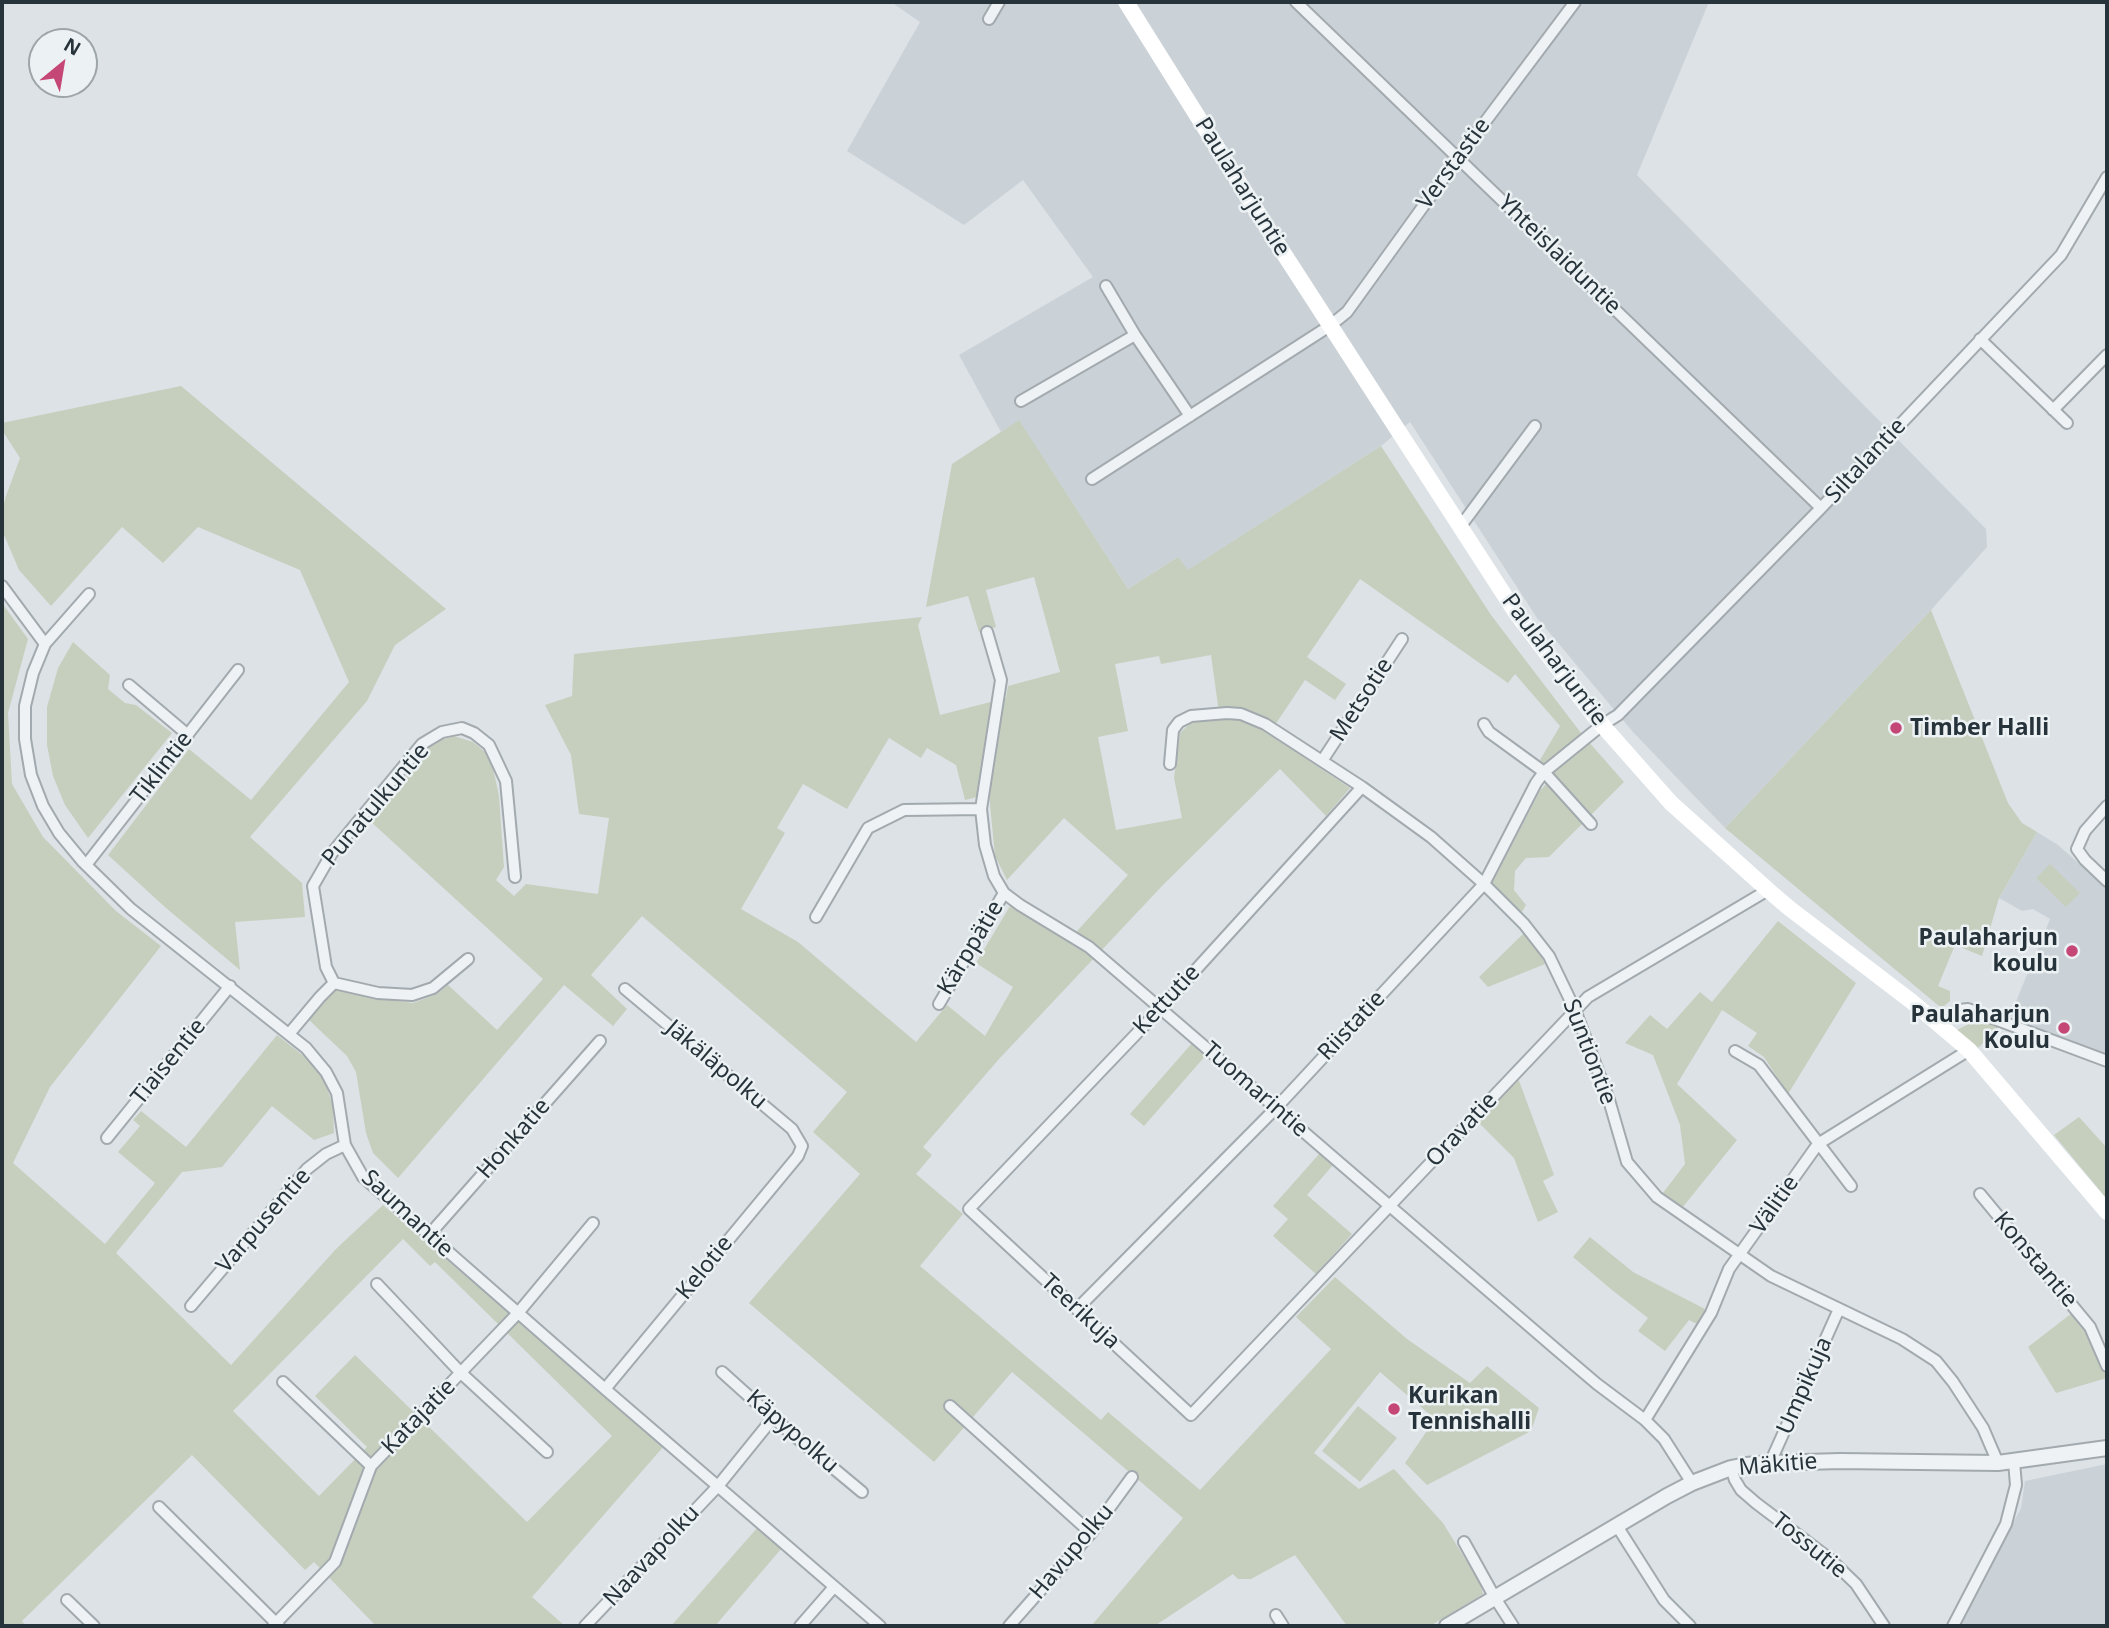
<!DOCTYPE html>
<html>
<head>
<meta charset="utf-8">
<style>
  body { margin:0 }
  #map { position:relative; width:2109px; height:1628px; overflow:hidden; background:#dce2e6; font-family:"Noto Sans",sans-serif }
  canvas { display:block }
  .frame { position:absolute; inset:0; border:4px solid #27333b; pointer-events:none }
  .north { position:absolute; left:28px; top:28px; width:70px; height:70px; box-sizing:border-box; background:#ecf1f3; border:2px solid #9da5a9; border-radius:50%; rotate:30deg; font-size:19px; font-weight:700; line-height:28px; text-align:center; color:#27333b }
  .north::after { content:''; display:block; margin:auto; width:24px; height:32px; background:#c54776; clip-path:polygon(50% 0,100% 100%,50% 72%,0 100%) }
</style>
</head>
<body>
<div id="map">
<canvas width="2109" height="1628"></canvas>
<div class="frame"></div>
<div class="north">N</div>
</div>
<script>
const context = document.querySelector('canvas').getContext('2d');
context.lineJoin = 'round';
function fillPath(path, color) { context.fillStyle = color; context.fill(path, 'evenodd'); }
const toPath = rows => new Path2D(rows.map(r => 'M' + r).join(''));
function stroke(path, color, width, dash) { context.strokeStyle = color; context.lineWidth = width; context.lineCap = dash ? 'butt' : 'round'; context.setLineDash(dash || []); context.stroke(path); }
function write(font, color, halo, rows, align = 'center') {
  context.font = font + ' "Noto Sans",sans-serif'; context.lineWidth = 5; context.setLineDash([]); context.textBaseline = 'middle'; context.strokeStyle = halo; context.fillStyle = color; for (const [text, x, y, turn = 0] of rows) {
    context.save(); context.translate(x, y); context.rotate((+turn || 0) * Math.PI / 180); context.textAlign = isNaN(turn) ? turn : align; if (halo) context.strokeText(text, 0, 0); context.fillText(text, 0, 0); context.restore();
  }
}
fillPath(toPath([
  [891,2,1709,2,1637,175,1986,529,1987,547,1931,610,1725,828,1633,732,1537,618,1410,422,1381,446,1187,571,1178,557,1128,589,1019,421,1001,432,959,355,1093,277,1023,180,964,225,847,151,920,22],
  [2037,832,2058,845,2107,888,2107,1057,2010,1016,2050,919,2033,909,2022,911,1999,898],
  [2107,1464,2107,1626,1961,1626,1974,1597,2021,1508,2025,1481]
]), '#cbd2d7');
fillPath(toPath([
  [181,386,446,609,395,645,367,701,250,837,302,883,305,917,235,922,240,970,166,908,108,855,189,749,251,800,349,682,300,570,198,527,163,563,122,527,51,606,19,570,2,530,2,511,6,496,20,458,2,430,2,423],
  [1019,420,1128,589,1178,557,1188,570,1381,446,1491,615,1581,733,1624,782,1549,857,1526,858,1515,871,1514,890,1526,905,1520,915,1491,885,1540,791,1552,777,1540,760,1560,726,1515,674,1508,683,1360,579,1307,657,1346,684,1335,700,1305,680,1269,734,1350,788,1326,816,1280,769,1163,885,999,1059,923,1147,932,1155,916,1174,963,1214,920,1266,1101,1420,1108,1412,1200,1490,1331,1349,1296,1317,1335,1277,1407,1339,1470,1383,1487,1366,1539,1408,1531,1431,1427,1485,1405,1463,1435,1419,1380,1372,1314,1453,1359,1489,1394,1469,1443,1523,1480,1583,1483,1594,1430,1626,1347,1626,1295,1555,1251,1579,1238,1579,1233,1574,1156,1625,1091,1626,1183,1518,1012,1372,934,1462,749,1303,860,1174,813,1132,847,1092,642,916,591,975,627,1009,613,1026,564,985,398,1178,373,1153,366,1133,356,1072,347,1056,308,1019,320,1002,336,988,383,999,413,1003,437,994,448,985,497,1030,543,979,370,821,426,749,441,740,454,736,473,742,484,751,493,768,499,796,504,867,496,880,514,896,526,884,598,894,609,818,579,814,571,755,545,705,572,696,574,654,922,617,918,625,940,715,1006,698,1008,686,1060,672,1034,577,986,590,996,627,979,632,968,596,926,607,952,464],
  [1211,655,1220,720,1198,721,1188,725,1180,733,1174,778,1182,818,1116,830,1098,737,1128,731,1115,664,1159,656,1161,664],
  [889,738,921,758,927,748,956,765,965,800,989,794,995,856,1007,880,1064,818,1128,875,1068,941,1010,906,976,963,1013,987,985,1036,947,1005,916,1042,798,942,741,909,785,833,777,828,803,784,847,809],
  [2,603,28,639,8,713,12,784,43,837,116,911,161,946,50,1087,13,1163,105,1244,155,1183,118,1152,140,1126,133,1120,141,1111,186,1147,277,1035,310,1061,325,1082,333,1106,334,1133,314,1140,272,1106,222,1167,182,1172,116,1253,231,1365,336,1249,383,1205,664,1446,532,1597,565,1626,376,1626,314,1562,305,1570,192,1455,22,1621,26,1626,2,1626],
  [403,1239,430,1266,435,1262,612,1436,527,1522,355,1355,315,1396,367,1447,319,1496,233,1411],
  [1931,610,2008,803,2022,823,2037,832,1999,898,1982,956,1955,945,1938,986,1950,991,1950,1001,1944,1006,1939,1006,1725,828],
  [73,642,110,675,108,689,125,703,136,705,172,733,88,838,65,805,53,776,47,745,47,707,58,668],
  [2050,864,2080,893,2066,907,2036,878],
  [1778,921,1856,983,1788,1094,1764,1057,1748,1046,1757,1033,1722,1010,1677,1084,1737,1140,1682,1208,1663,1193,1685,1164,1680,1125,1653,1055,1625,1043,1650,1015,1667,1029,1700,992,1712,1002],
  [1524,933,1535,945,1545,964,1488,987,1479,977],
  [1982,1017,2002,1024,1978,1048,1957,1030],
  [1193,1042,1207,1054,1144,1126,1130,1114],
  [1518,1078,1554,1175,1543,1181,1558,1212,1538,1222,1514,1158,1477,1121],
  [2079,1117,2107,1148,2107,1199,2054,1135],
  [1320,1153,1333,1165,1307,1195,1352,1234,1316,1274,1273,1236,1288,1219,1273,1206],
  [1590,1237,1633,1272,1705,1309,1699,1325,1689,1320,1665,1351,1638,1331,1648,1318,1612,1290,1573,1257],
  [2072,1313,2091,1341,2107,1378,2056,1393,2028,1347],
  [1358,1406,1397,1438,1360,1482,1322,1451],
  [758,1527,782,1548,715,1626,671,1626]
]), '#c6cfbe');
const minor = toPath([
  [1296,2,1821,508],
  [989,19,999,2],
  [1106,286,1135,335,1190,416],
  [1980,339,2067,423],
  [1021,401,1135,335],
  [2053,410,2107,355],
  [1092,479,1331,325,1347,312,1458,158,1575,2],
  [1460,527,1535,426],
  [2,586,45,644],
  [89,594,45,644,33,673,25,706,25,739,31,775,43,806,59,833,83,862,131,909,306,1048,326,1072,337,1093,345,1145,363,1177,605,1389,880,1626],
  [987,632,1001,680,981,809,985,845,994,876,1004,893,1020,905,1089,947,1557,1350,1597,1384,1645,1420,1664,1439,1692,1483],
  [129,685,188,735],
  [1484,724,1489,732,1544,772,1591,824],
  [1322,761,1402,639],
  [1170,764,1173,730,1179,722,1191,716,1227,713,1241,714,1265,724,1362,787,1431,837,1484,884,1524,924,1549,956,1575,1010,1609,1100,1627,1162,1657,1197,1771,1276,1902,1339,1936,1361,1953,1382,1983,1428,1998,1463],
  [1362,787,1161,1008,969,1209,1191,1415,1588,997,1768,890],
  [2107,806,2085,831,2077,849,2085,860,2107,881],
  [86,865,238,670],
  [816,917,868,828,904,810,981,809],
  [334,983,378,993,412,995,433,988,468,959],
  [939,1004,1004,893],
  [1938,1024,1959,1010,1968,1009,2107,1061],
  [289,1034,320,997,334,983,326,967,313,886,332,853,422,744,442,732,462,728,474,733,489,745,506,781,515,877],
  [1735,1051,1759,1065,1851,1186],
  [107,1138,230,986],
  [1980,1194,2090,1327,2107,1366],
  [429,1235,600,1041],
  [377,1284,461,1373,547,1452],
  [191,1306,307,1169,326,1154,345,1145],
  [1077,1309,1276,1108,1484,884,1536,783,1544,772,1602,725,1618,715,1821,508,2061,255,2107,177],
  [722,1372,773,1418,862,1492],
  [283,1382,371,1466],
  [605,1389,798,1156,802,1146,792,1129,625,989],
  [950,1406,1091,1533],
  [1645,1420,1711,1313,1729,1269,1818,1144,1969,1050],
  [1770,1463,1839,1309],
  [1731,1468,1735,1480,1741,1490,1756,1503,1830,1559,1856,1584,1884,1626],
  [159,1507,279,1626],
  [1617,1526,1664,1600,1690,1626],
  [1464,1542,1495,1598,1513,1626],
  [67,1600,94,1626],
  [1276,1615,1283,1626],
  [273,1626,335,1562,371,1466,518,1313,593,1223],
  [585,1626,718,1486,773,1418],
  [800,1626,834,1587],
  [1009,1626,1091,1533,1132,1477],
  [1953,1626,2006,1524,2016,1485,2014,1462]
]);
const tertiary = toPath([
  [1447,1626,1667,1496,1692,1483,1731,1468,1746,1465,1770,1463,1840,1461,1998,1463,2107,1448]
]);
stroke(minor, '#a2aaaf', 14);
stroke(tertiary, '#a2aaaf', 18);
stroke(minor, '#eff2f4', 10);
stroke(tertiary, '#eff2f4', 14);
stroke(toPath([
  [1126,2,1275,240,1516,613,1595,717,1671,803,1768,890,1789,908,1911,1001,1969,1050,2107,1212]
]), '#fff', 16);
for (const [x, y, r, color] of [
  [1896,728,7,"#c54776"],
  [2072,951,7,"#c54776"],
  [2064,1028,7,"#c54776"],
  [1394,1409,7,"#c54776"]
]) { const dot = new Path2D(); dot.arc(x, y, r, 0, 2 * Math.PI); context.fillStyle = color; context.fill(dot); stroke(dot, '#ecf1f3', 2.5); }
write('23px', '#27333b', '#ecf1f3', [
  ["Verstastie",1454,164,-54],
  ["Paulaharjuntie",1242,187,58],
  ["Yhteislaiduntie",1559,255,44],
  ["Siltalantie",1866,461,-47],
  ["Paulaharjuntie",1554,660,53],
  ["Metsotie",1362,700,-57],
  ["Tiklintie",162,768,-52],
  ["Punatulkuntie",376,805,-50],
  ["Kärppätie",971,948,-59],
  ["Kettutie",1167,1000,-47],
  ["Riistatie",1352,1026,-47],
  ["Suntiontie",1589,1052,69],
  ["Tiaisentie",169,1062,-51],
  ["Jäkäläpolku",716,1065,40],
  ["Tuomarintie",1255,1090,41],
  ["Oravatie",1462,1130,-47],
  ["Honkatie",514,1139,-49],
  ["Välitie",1775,1205,-55],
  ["Saumantie",407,1214,43],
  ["Varpusentie",264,1221,-49],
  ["Konstantie",2035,1260,50],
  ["Kelotie",705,1268,-51],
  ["Teerikuja",1080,1312,43],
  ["Umpikuja",1805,1386,-66],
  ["Katajatie",419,1417,-46],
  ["Käpypolku",792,1432,41],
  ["Mäkitie",1778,1465,-5],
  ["Tossutie",1809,1546,39],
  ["Havupolku",1072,1552,-50],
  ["Naavapolku",652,1556,-47]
]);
write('bold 23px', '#27333b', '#ecf1f3', [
  ["Timber Halli",1910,728],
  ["Paulaharjun",2058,938,"right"],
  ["koulu",2058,964,"right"],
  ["Paulaharjun",2050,1015,"right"],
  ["Koulu",2050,1041,"right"],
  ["Kurikan",1408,1396],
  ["Tennishalli",1408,1422]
], 'left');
</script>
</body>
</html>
